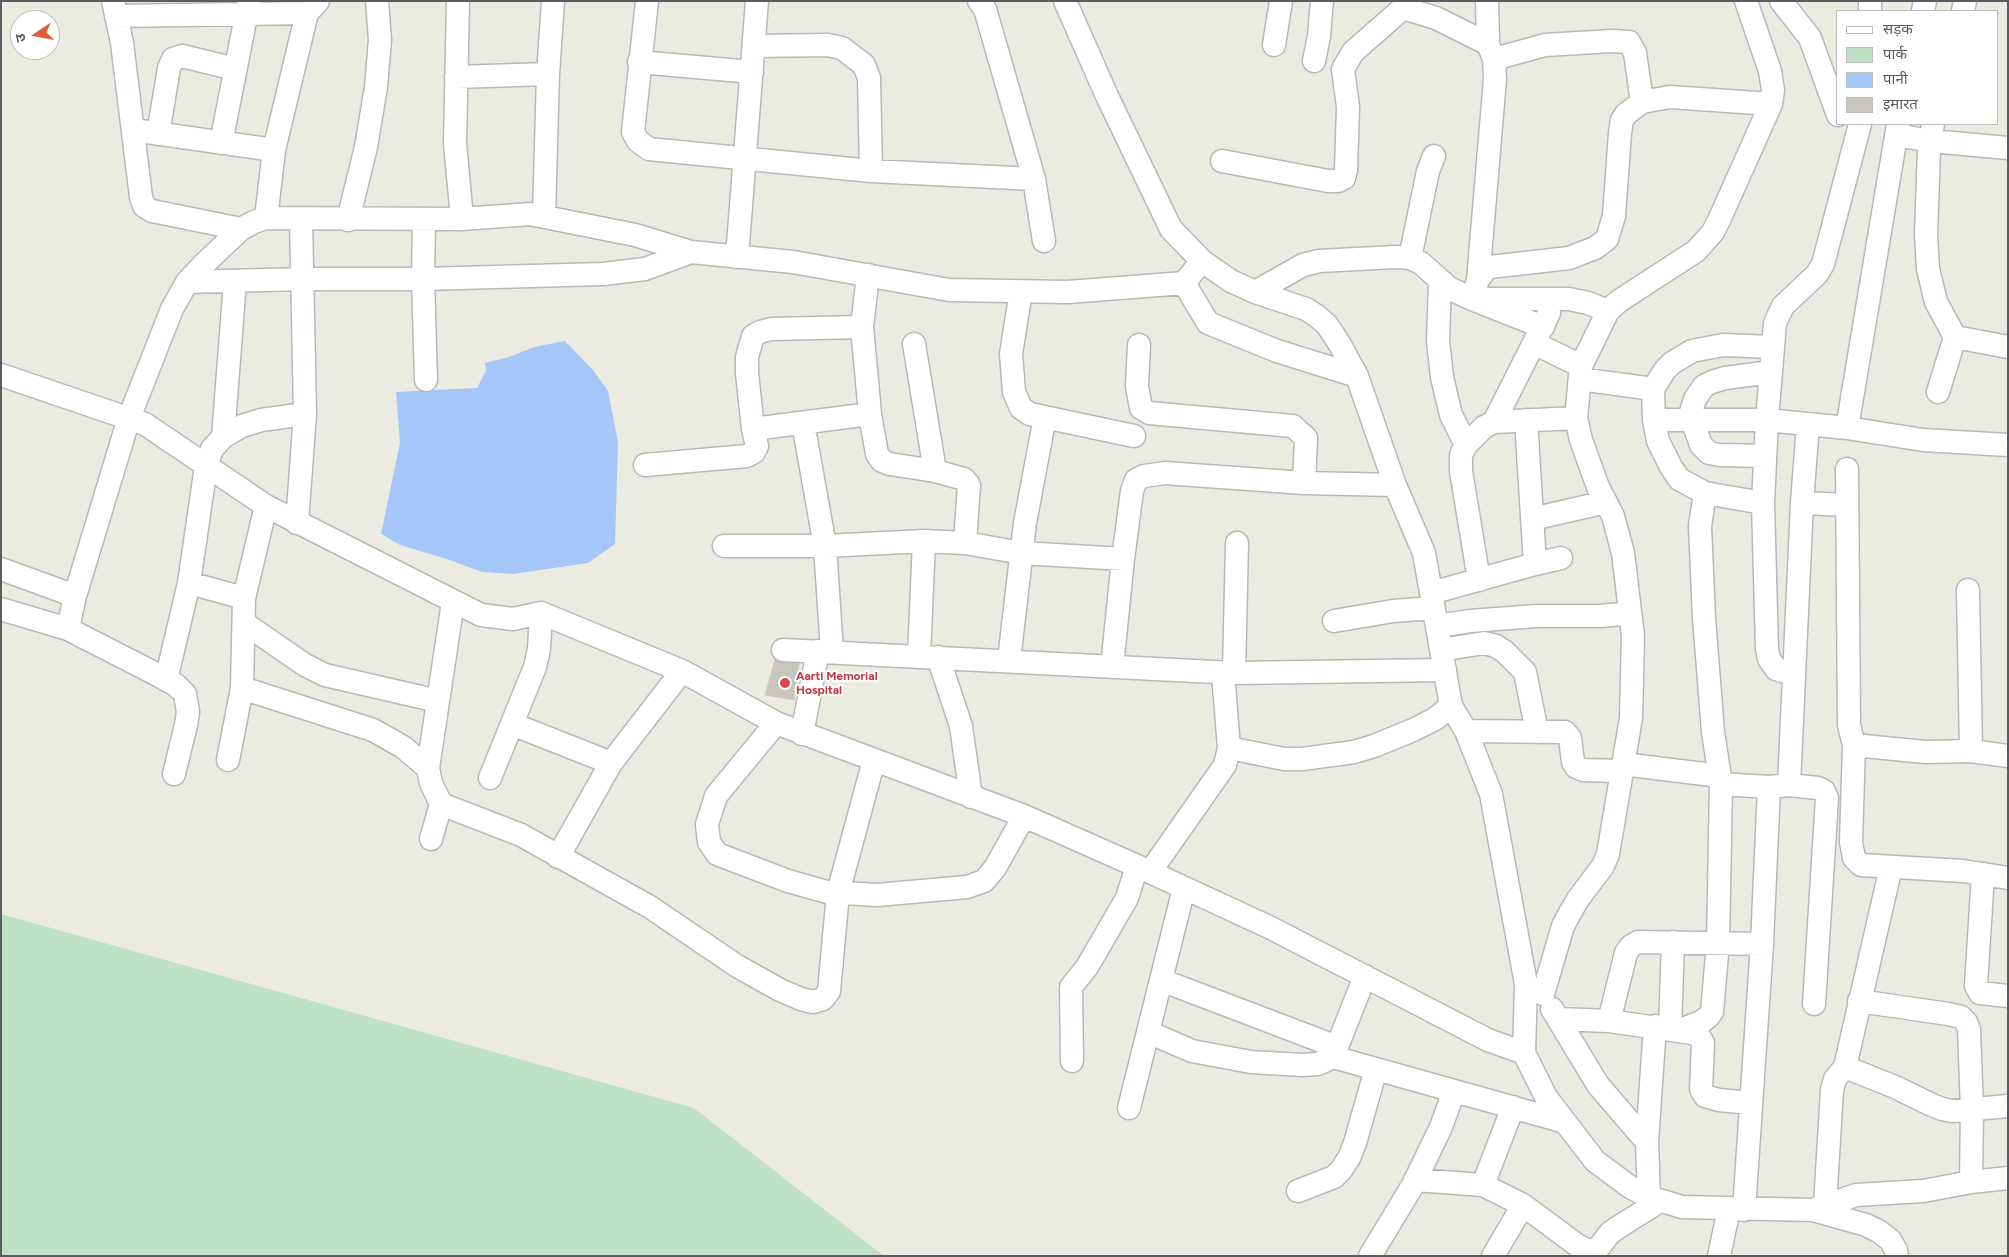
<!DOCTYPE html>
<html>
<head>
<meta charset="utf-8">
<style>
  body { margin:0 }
  #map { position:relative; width:2009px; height:1257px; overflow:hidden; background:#ecebe1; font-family:Figtree,"Noto Sans Devanagari",sans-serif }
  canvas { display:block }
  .frame { position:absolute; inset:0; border:2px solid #5a5c61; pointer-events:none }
  .legend { position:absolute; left:1836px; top:10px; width:162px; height:115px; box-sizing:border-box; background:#fff; border:1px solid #bdbec0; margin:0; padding:6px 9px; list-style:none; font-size:15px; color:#5a5c61 }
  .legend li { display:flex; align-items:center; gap:10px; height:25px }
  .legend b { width:25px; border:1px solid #bdbec0 }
  .north { position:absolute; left:10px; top:10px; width:50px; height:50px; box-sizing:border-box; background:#fff; border:1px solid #bdbec0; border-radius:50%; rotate:258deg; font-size:14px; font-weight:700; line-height:20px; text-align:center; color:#5a5c61 }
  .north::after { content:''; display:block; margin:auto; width:18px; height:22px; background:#dc6037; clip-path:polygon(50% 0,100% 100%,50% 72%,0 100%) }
</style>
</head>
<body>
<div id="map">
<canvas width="2009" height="1257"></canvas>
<div class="frame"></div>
<ul class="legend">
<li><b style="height:6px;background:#fff"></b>सड़क</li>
<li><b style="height:14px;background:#bfe2c5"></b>पार्क</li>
<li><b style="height:14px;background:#a5c6f8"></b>पानी</li>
<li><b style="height:14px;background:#c7c5be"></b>इमारत</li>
</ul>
<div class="north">उ</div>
</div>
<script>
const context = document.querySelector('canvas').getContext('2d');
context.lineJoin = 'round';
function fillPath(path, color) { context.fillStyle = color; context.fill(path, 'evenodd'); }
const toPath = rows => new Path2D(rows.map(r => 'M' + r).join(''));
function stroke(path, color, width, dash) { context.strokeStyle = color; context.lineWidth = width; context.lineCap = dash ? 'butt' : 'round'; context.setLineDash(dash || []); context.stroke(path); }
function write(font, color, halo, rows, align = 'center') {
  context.font = font + ' Figtree,sans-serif'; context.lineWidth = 4; context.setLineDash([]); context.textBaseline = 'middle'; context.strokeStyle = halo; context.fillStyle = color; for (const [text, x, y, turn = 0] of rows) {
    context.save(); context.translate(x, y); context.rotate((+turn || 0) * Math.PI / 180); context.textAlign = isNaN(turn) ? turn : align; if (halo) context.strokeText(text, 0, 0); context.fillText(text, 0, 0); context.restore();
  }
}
fillPath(toPath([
  [1,914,694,1108,884,1256,1,1256]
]), '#bfe2c5');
fillPath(toPath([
  [565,341,593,370,608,391,618,442,615,544,588,563,513,574,482,572,447,559,400,545,381,534,400,443,396,392,477,388,486,371,485,363,509,357,534,347]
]), '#a5c6f8');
const building = toPath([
  [776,656,800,659,794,700,765,695,776,656]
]);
fillPath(building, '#c7c5be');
stroke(building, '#d0cec0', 1);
const minor = toPath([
  [113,1,122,43,141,197,144,206,152,211,241,229],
  [458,1,455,143,462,219],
  [647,1,633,132,638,141,649,149,871,171,1034,179],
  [979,1,985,9,1034,179,1044,241],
  [1065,1,1107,96,1171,229,1202,261,1231,281,1255,292,1306,309,1317,316,1327,325,1339,343,1357,376,1395,485,1424,553,1451,706,1466,731,1491,794,1526,984,1524,1053],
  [1404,1,1403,8,1436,18,1488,44],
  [1781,1,1810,38,1838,115],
  [1870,1,1870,11],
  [1923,11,1925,1],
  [1963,11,1965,1],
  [117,16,307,13],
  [1274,45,1281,1],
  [754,46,828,45,842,48,864,65,869,78,871,171],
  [1494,59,1545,45,1612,41,1629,42,1635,53,1642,102],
  [1314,61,1319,36,1322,1],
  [639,62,752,72],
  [456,77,548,74],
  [1933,124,1929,149,1926,235,1928,269,1936,302,1955,337,2008,347],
  [133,130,274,150],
  [158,134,169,68,173,59,182,56,235,69],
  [1896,135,1931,141,2008,148],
  [221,143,249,1],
  [1222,161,1328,181,1338,181,1344,178,1346,170,1348,107,1343,69,1353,52,1403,8],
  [544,217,548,74,553,1],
  [266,218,274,150,307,13,318,1],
  [424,219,423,279,426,380],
  [348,220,366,147,376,87,380,40,377,1],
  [737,257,757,1],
  [1410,258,1428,171,1434,156],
  [868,275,862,327,870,414,877,454,882,461,890,464,935,471,964,479,969,485,965,543],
  [1478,280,1495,79,1494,59,1488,44,1487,1],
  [187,282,303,279,423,279,603,274,645,269,691,252],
  [1440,282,1438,341,1442,377,1451,415,1466,445],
  [1184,283,1208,323,1277,351,1357,376],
  [1021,291,1011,354,1014,392,1021,408,1030,414,1134,436],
  [1255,292,1303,265,1319,261,1395,257,1410,258,1421,263,1449,288,1472,299,1569,299,1588,303,1608,311],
  [1543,327,1472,299,1478,280,1485,270,1490,267,1569,258,1595,248,1607,239,1614,216,1620,133,1622,120,1626,114,1642,102,1670,97,1771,104],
  [1534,343,1581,366],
  [914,344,935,471],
  [1139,345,1137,386,1141,408,1149,413,1293,426,1306,438,1304,483],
  [1,375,145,424,266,506,481,615,513,619,541,613,682,671,776,723,1024,816,1137,866,1269,927,1488,1040,1524,1053,1546,1097,1595,1161,1630,1187,1649,1197,1682,1207,1813,1210,1856,1195,1923,1191,1971,1182,2008,1178],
  [1580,379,1653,389],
  [1938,392,1955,337],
  [1526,420,1535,564],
  [1654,420,1767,420,1847,428,1923,440,2008,445],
  [1494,422,1549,313],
  [803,423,825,546,832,652],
  [1847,428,1898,124],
  [753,429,747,373,747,357,753,336,760,332,771,329,862,327],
  [223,437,235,282],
  [1765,456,1720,455,1709,453,1701,445,1692,420,1691,412,1695,399,1704,386,1712,382,1725,378,1771,372],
  [645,465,747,456,754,452,757,446,753,429,870,414],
  [1847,469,1849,725,1854,745,1925,752,1971,751,2008,756],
  [1763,503,1705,493,1679,479,1671,467,1658,441,1654,420,1653,389,1665,370,1672,363,1692,351,1723,345,1773,347],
  [1802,503,1847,505],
  [1532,519,1606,502],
  [297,523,305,414,301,219],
  [724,546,825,546,924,541,965,543,1022,553,1123,559],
  [1,569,75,596],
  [1479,580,1461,471,1461,455,1466,445,1484,427,1494,422,1576,418],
  [189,583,244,598],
  [1968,590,1971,751],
  [1431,593,1535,564,1561,558],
  [1,609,68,629,156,674,176,685,185,694,188,712,186,725,174,774],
  [1334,621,1393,611,1433,608],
  [244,623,305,665,325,675,438,701],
  [1437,626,1470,621,1537,616,1601,616,1630,613],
  [68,629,75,596,129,418,172,309,187,282,203,265,241,229,254,222,266,218,462,219,530,214,635,235,691,252,793,262,949,290,1068,292,1184,283,1202,261],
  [783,650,1234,673,1445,670],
  [1441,650,1484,643,1496,646,1505,652,1525,672,1537,732],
  [919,656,924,541],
  [938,657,961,726,971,797],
  [1009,660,1025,523,1045,417],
  [1112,667,1123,559,1132,491,1136,480,1144,476,1165,473,1304,483,1395,485],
  [1794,671,1782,671,1776,669,1769,659,1767,649,1763,503,1767,420,1775,323,1783,306,1817,274,1823,264,1860,124],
  [1234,673,1237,543],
  [166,680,189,583,206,466,212,449,223,437,242,426,261,420,305,414],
  [242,688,373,730,403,747,428,768],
  [776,723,716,796,707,824,709,842,717,854,788,881,827,892,877,895,967,887,984,881,995,868,1024,816],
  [512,724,611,763],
  [1466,731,1565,732,1570,738,1573,762,1576,767,1583,770,1622,771],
  [802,734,818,651],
  [1854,745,1851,842,1854,858,1861,865,1963,871,2008,878],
  [1229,748,1284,759,1302,759,1354,752,1374,746,1413,730,1435,719,1451,706],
  [228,760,242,688,244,598,266,506],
  [1623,764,1720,776],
  [490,778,535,667,539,649,541,613],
  [1721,784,1769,787,1789,785,1802,503,1808,424],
  [1789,785,1818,788,1824,791,1827,798,1814,1004],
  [441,804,521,835,650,907,737,966,780,990,801,999,813,1002,823,999,829,991,838,893,874,760],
  [431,839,441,804,431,783,428,768,453,602],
  [558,857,611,763,682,671],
  [1150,872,1225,765,1229,748,1223,673],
  [1983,874,1976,986,1980,993,2008,996],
  [1365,976,1333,1057,1565,1122],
  [1161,980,1337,1047],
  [1543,994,1563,926,1570,913,1578,899,1603,866,1608,854,1631,718,1633,636,1623,553,1613,516,1598,487,1581,440,1576,418,1581,366,1608,311,1619,301,1696,251,1713,232,1720,218,1771,104,1773,90,1770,71,1746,1],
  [1859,1001,1948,1014,1961,1017,1966,1022,1969,1029,1972,1109,1971,1182],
  [1552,1009,1598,1085,1647,1142],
  [1558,1019,1609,1021,1692,1033,1699,1036,1703,1043,1701,1089,1705,1096,1719,1100,1751,1103],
  [1609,1021,1626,953,1631,946,1638,942,1762,944],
  [1670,1028,1673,942],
  [1680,1030,1701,1022,1708,1017,1712,1012,1718,943,1721,784,1713,732,1704,618,1700,526,1705,493],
  [1148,1032,1192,1051,1251,1062,1302,1065,1318,1064,1333,1057],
  [1072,1061,1071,987,1087,967,1127,898,1137,866],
  [1845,1067,1895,1087,1932,1105,1942,1109,1952,1111,2008,1106],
  [1129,1108,1184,888],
  [1415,1180,1483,1185,1523,1205,1577,1245,1590,1252,1596,1251,1610,1233,1617,1228,1660,1201],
  [1483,1185,1513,1107],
  [1298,1191,1334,1177,1341,1170,1349,1158,1355,1143,1376,1069],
  [1649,1197,1647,1142,1655,1026],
  [1825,1205,1832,1090,1835,1079,1845,1067,1891,867],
  [1744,1210,1762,944,1769,787],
  [1813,1210,1866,1225,1880,1232,1890,1240,1896,1250,1897,1256],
  [1370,1256,1413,1185,1441,1127,1454,1091],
  [1493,1256,1523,1205],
  [1719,1256,1729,1209]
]);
stroke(minor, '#b7b8bd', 25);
stroke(minor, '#fff', 22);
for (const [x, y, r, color] of [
  [785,683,6,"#e0444e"]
]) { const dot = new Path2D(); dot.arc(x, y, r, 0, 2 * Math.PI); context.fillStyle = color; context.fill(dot); stroke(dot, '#fff', 2); }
write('bold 12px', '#be3a42', '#fff', [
  ["Aarti Memorial",796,676],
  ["Hospital",796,690]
], 'left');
</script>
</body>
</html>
